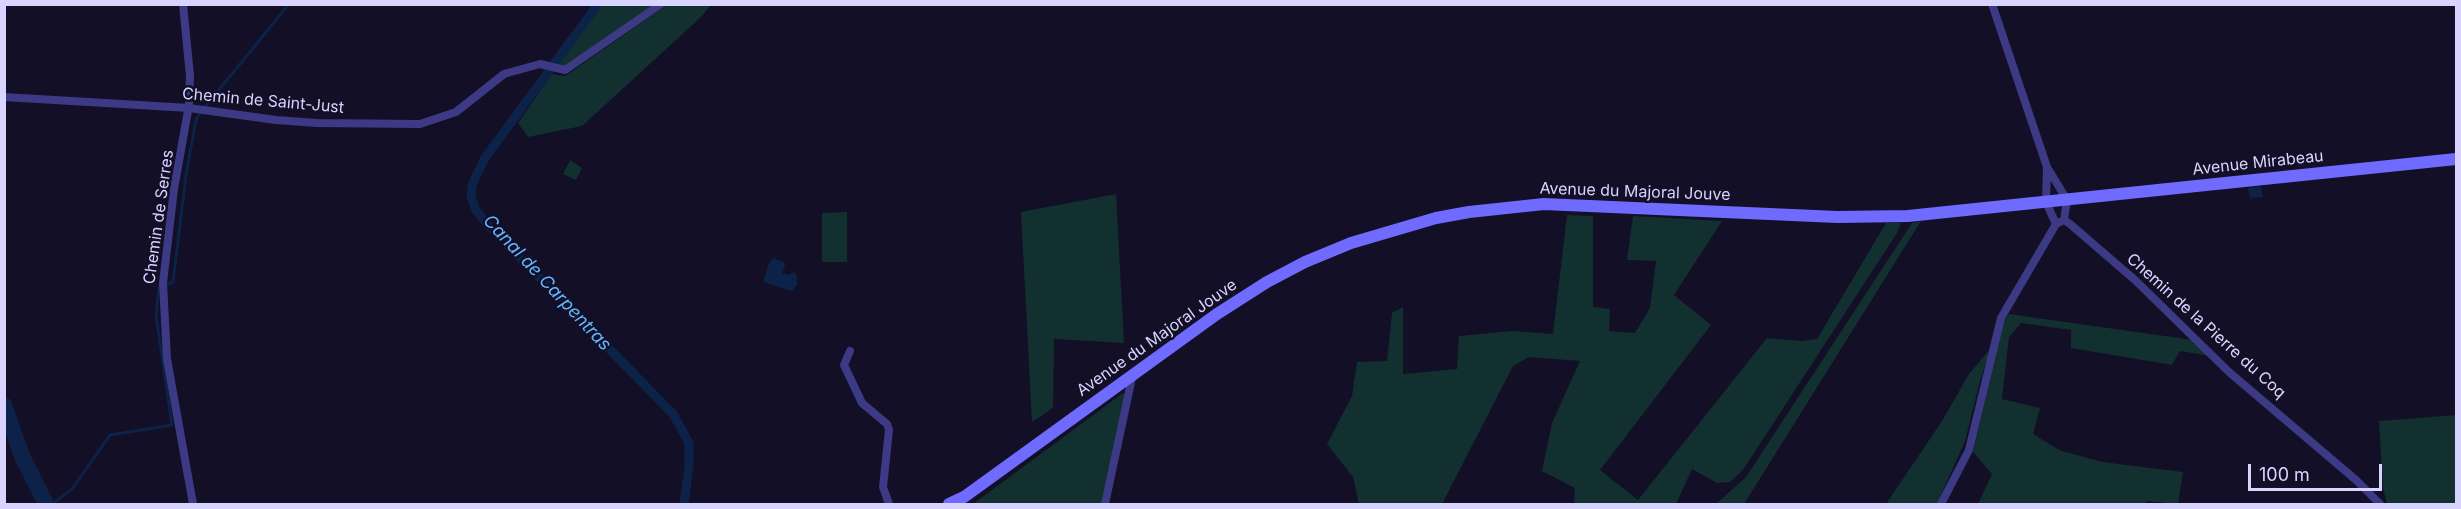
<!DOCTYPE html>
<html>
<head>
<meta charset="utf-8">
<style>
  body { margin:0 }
  #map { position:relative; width:2461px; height:509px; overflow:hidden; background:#130f26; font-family:Inter,sans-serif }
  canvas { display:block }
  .frame { position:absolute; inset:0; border:6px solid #d9d4ff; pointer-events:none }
  .scale { position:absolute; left:2248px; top:464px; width:134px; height:27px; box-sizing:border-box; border:3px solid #d9d4ff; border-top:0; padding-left:8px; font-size:18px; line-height:21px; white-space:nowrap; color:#d9d4ff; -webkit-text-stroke:4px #130f26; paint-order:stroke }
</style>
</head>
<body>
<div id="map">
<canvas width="2461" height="509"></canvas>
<div class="frame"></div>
<div class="scale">100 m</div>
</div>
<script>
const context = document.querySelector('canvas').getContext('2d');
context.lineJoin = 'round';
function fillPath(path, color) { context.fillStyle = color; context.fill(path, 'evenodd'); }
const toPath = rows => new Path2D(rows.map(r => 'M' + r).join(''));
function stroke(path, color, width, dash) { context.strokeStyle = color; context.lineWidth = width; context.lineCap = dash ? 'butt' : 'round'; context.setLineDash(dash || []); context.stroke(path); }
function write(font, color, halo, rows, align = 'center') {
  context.font = font + ' Inter,sans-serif'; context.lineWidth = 5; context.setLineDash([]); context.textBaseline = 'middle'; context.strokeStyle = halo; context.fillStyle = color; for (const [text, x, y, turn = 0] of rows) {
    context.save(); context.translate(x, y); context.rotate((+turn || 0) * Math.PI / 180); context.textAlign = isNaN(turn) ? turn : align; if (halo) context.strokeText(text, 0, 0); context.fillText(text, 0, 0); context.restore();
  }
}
fillPath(toPath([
  [602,5,655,5,563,68,556,65],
  [667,5,711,5,700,18,582,126,528,137,518,123,552,74,565,76],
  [570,160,582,168,576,180,563,174],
  [1116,194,1124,343,1054,339,1053,408,1032,422,1021,212],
  [847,212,847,262,822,262,822,213],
  [1567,215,1593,216,1593,307,1610,309,1609,331,1635,333,1650,308,1656,261,1627,260,1633,216,1722,221,1674,295,1711,325,1600,470,1638,500,1767,338,1802,341,1817,339,1886,223,1901,223,1897,233,1743,470,1730,482,1717,483,1692,469,1676,504,1574,504,1575,488,1542,471,1552,423,1580,361,1529,357,1513,366,1442,504,1359,504,1353,477,1327,444,1352,396,1357,362,1387,361,1392,313,1403,307,1403,374,1457,369,1459,336,1512,331,1553,334],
  [1921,221,1744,504,1716,504,1746,477,1912,223],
  [2009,314,2193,340,2210,356,2180,351,2172,365,2071,348,2071,330,2021,323,2009,337,2002,399,2040,408,2033,434,2059,450,2102,462,2183,472,2178,504,2147,501,2146,504,1978,504,1992,474,1973,452,2004,321],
  [1991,348,1980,381,1965,441,1937,504,1886,504,1942,421,1969,374],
  [1123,393,1127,395,1103,504,973,504],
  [2456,415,2456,504,2387,504,2383,488,2379,421]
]), '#12302f');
fillPath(toPath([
  [2261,186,2263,197,2250,198,2248,188],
  [773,258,784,262,785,266,782,273,788,275,794,272,797,276,797,285,792,291,763,282,769,263]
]), '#0c2248');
stroke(toPath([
  [205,107,289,4],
  [165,285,173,282,186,175,196,120,200,113],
  [52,504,72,489,110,435,172,425,156,315,159,287]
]), '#0c2248', 3);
stroke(toPath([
  [598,4,485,158,472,185,471,197,476,210,487,224,673,414,689,443,689,467,684,504]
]), '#0c2248', 9);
stroke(toPath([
  [4,405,22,456,46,504]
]), '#0c2248', 16);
stroke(toPath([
  [183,4,190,76,189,105,174,189,163,283,167,359,193,504],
  [1992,4,2047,167,2067,200,2064,220],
  [4,97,189,108,276,120,317,123,420,124,456,112,504,74,540,64,565,70,661,4],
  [2047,167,2046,202,2056,224],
  [2064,220,2070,224,2135,280,2229,372,2356,480,2380,504],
  [850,351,844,365,862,403,887,424,889,430,883,487,889,504],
  [1105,504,1133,373],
  [1941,504,1969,450,2001,318,2056,224,2064,220]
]), '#3d3a85', 8);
stroke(toPath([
  [949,504,964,497,1217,314,1267,282,1305,262,1351,243,1436,218,1469,212,1544,204,1837,217,1908,216,2456,159]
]), '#6f6bff', 12);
write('16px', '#d9d4ff', '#130f26', [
  ["Chemin de Saint-Just",263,101,5],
  ["Avenue Mirabeau",2258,163,-6],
  ["Avenue du Majoral Jouve",1635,192,2],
  ["Chemin de Serres",159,217,-82],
  ["Chemin de la Pierre du Coq",2206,326,42],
  ["Avenue du Majoral Jouve",1157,338,-35]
]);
write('italic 18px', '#62b6ff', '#130f26', [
  ["Canal de Carpentras",547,283,47]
]);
</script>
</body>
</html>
